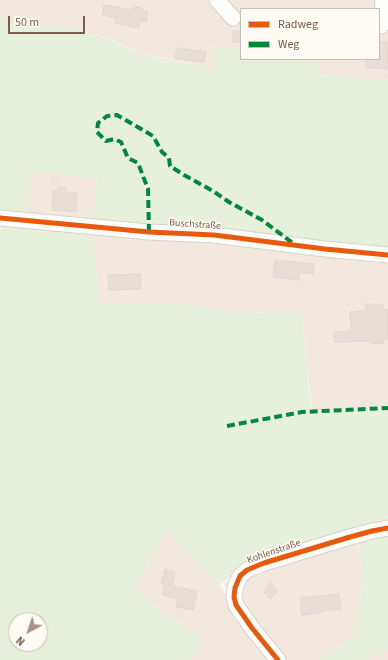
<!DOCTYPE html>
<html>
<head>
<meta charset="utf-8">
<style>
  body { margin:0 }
  #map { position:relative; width:388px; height:660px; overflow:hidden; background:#f9f5f0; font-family:"Source Sans 3",sans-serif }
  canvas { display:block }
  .legend { position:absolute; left:240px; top:8px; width:140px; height:52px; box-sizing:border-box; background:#fffaf3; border:1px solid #cabbb1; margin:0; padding:5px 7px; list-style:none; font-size:12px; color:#7a5c4d }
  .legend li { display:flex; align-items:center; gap:8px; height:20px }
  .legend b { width:20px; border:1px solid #cabbb1 }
  .north { position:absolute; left:8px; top:612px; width:40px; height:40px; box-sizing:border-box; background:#fffaf3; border:1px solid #cabbb1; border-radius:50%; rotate:220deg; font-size:11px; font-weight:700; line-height:16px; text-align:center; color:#7a5c4d }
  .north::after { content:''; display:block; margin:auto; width:14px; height:18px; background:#a69286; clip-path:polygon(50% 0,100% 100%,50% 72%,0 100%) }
  .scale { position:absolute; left:8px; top:16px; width:77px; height:18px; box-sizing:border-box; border:2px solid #7a5c4d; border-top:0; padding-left:5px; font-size:12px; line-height:14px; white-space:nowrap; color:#7a5c4d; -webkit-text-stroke:3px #fffaf3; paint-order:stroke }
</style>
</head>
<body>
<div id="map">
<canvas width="388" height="660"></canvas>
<ul class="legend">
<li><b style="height:5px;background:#e8590c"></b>Radweg</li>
<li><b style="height:5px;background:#00873e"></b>Weg</li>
</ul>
<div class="north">N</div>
<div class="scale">50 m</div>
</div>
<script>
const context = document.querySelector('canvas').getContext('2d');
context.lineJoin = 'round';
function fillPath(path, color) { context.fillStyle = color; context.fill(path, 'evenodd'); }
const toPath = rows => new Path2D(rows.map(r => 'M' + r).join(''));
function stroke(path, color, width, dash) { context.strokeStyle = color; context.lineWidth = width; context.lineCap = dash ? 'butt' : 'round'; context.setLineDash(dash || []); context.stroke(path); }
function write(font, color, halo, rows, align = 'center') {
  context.font = font + ' "Source Sans 3",sans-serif'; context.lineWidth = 3; context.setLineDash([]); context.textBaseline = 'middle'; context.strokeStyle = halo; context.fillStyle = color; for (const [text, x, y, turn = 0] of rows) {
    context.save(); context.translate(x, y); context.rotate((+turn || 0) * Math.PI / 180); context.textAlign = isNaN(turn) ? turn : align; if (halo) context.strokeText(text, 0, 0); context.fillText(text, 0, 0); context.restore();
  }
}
fillPath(toPath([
  [0,0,388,0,388,80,318,74,296,59,379,59,379,9,241,9,241,50,211,45,214,68,142,54,110,39,74,29,0,18],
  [28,170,97,178,91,225,26,218],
  [91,230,388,255,388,406,312,411,302,311,243,313,170,302,100,304],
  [168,531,220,583,219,585,274,660,189,660,193,657,204,641,133,589],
  [357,541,363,581,355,635,320,660,281,660,224,584,245,569],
  [388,648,388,660,365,660,367,658]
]), '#f2e8de');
fillPath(toPath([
  [52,176,61,178,59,185,50,184]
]), '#ede5e0');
fillPath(toPath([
  [0,18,74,29,110,40,143,55,213,68,211,45,241,50,241,59,297,59,318,62,318,74,388,80,388,249,91,225,97,179,29,170,26,218,0,215],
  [2,220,91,230,100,304,170,302,244,313,302,311,311,411,300,410,223,426,223,427,254,423,301,413,388,410,388,529,244,567,221,583,168,531,133,589,204,641,193,657,189,660,0,660,0,234],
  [16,620,40,620,40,644,16,644],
  [388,534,388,649,367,658,365,660,320,660,355,635,363,581,357,540]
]), '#e7f0db');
const building = toPath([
  [104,5,133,10,134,6,142,8,142,11,148,12,146,22,140,21,139,28,115,23,116,18,102,15,104,5],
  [233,31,241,31,241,43,233,42,233,31],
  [380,42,388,42,388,69,365,68,366,59,379,59,379,45,380,45,380,42],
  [177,48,206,52,204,62,175,59,177,48],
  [58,187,66,187,65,192,77,193,76,212,52,210,53,191,58,191,58,187],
  [275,260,314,264,313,274,300,272,299,280,273,277,275,260],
  [140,274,141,289,109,290,108,275,140,274],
  [366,304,383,305,383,309,388,310,388,339,384,339,384,343,372,344,373,341,335,342,334,332,351,331,350,312,366,311,366,304],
  [165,569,175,572,172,586,197,591,193,610,176,607,178,599,162,595,165,585,161,584,165,569],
  [270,583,278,590,271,599,263,592,270,583],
  [339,594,341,609,321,611,321,613,302,615,300,598,339,594]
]);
fillPath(building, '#e6ded7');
stroke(building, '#e2d8d2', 1);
const minor = toPath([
  [217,0,233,18],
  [381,26,383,0],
  [0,218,149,232,214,235,325,249,388,255],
  [278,660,252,628,236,605,234,597,235,588,240,576,247,570,264,563,350,537,372,531,388,528]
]);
stroke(minor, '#d7d1cb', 17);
stroke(minor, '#fefefd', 15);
stroke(toPath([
  [149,232,148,189,138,163,128,158,121,142,114,139,106,141,97,132,98,123,107,116,117,115,153,136,162,152,169,158,170,166,184,175,213,191,229,202,262,220,294,244],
  [227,426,302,412,388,408]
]), '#00873e', 4, [8, 4]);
stroke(toPath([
  [0,218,149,232,214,235,325,249,388,255],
  [278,660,252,628,236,605,234,597,235,588,240,576,247,570,264,563,350,537,372,531,388,528]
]), '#e8590c', 5);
write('10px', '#7a5c4d', '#fffaf3', [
  ["Buschstraße",195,225,4],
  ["Kohlenstraße",274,552,-19]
]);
</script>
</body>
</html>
